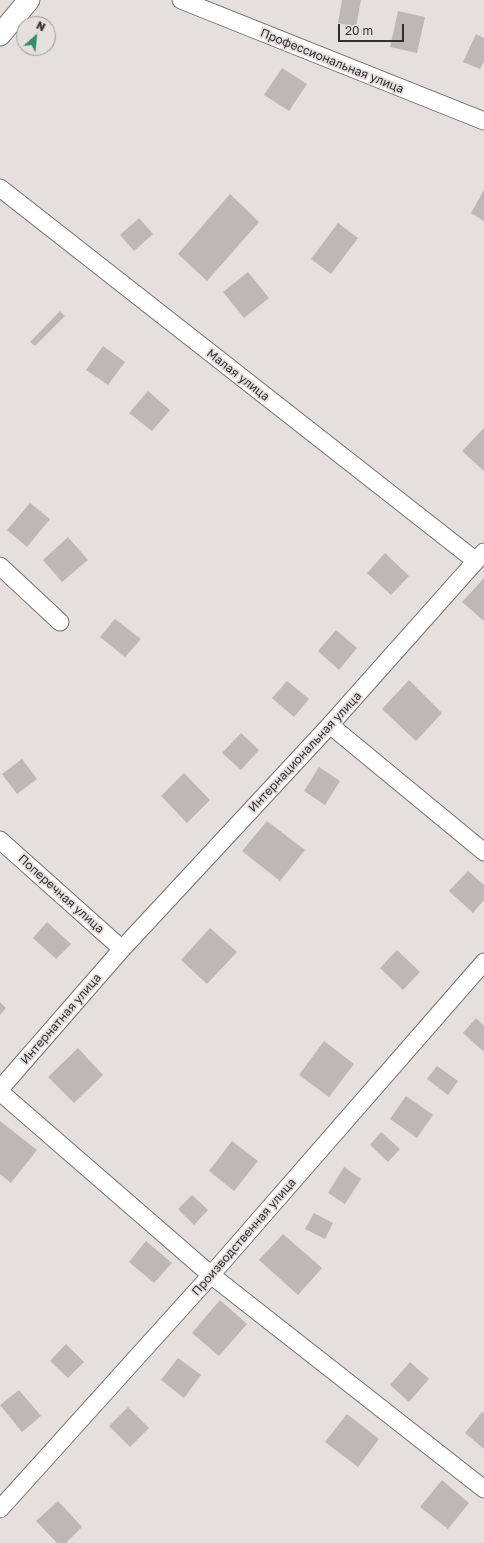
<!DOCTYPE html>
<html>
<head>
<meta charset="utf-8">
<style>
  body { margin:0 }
  #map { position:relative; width:484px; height:1543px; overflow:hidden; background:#e5dfde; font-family:"Golos Text",sans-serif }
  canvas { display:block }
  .north { position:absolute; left:16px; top:16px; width:40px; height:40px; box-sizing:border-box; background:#e5dfde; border:1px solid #9d9998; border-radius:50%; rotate:27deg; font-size:11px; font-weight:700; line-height:16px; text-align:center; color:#322f2f }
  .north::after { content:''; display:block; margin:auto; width:14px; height:18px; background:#328e65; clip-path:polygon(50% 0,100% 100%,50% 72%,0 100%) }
  .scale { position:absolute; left:338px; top:24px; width:66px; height:18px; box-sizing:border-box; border:2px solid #322f2f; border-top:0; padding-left:5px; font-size:12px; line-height:14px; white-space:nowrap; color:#322f2f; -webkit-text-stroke:3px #e5dfde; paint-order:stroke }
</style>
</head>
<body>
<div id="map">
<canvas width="484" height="1543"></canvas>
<div class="north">N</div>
<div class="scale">20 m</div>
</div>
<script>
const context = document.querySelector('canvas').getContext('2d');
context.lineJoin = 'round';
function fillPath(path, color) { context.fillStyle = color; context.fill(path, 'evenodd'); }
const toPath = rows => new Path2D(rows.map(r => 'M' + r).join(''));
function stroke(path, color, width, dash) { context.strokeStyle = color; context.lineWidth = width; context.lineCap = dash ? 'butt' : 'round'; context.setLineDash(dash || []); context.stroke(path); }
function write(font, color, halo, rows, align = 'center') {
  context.font = font + ' "Golos Text",sans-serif'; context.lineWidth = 3.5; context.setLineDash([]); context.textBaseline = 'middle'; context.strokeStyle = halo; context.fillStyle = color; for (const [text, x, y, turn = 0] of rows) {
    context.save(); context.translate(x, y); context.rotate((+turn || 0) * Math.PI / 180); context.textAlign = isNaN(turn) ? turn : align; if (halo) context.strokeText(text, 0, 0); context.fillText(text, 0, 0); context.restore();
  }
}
fillPath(toPath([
  [342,0,361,0,356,27,338,23],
  [398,11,425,17,417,53,390,47],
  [476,34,484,38,484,61,480,69,463,62],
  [282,68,307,84,289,111,264,95],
  [484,190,484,221,471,213],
  [230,194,259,222,207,281,178,254],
  [139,218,153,234,134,251,120,235],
  [338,223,358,238,331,274,311,259],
  [248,272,269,298,244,318,223,292],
  [60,311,65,316,35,346,30,342],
  [103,346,125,362,108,385,86,370],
  [148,391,170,410,152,431,129,413],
  [484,428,484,471,462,451],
  [30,503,50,519,27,547,7,530],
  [68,537,88,560,62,582,43,560],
  [385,553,409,576,391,595,367,573],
  [484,578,484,621,462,602],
  [115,619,141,639,125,657,100,637],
  [336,630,357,648,339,670,318,651],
  [409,680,442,713,416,741,382,709],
  [287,681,309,699,294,717,272,698],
  [241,733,259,750,241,770,222,753],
  [22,759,37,779,17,794,2,774],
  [319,767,340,781,325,805,304,791],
  [184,773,210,800,187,823,161,796],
  [267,821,305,850,280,881,242,851],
  [468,871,484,885,484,900,473,913,449,891],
  [47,922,71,944,56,959,33,938],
  [210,928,237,952,207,984,181,960],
  [397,950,420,972,403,990,380,968],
  [0,1002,6,1008,0,1015],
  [476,1018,484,1026,484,1050,483,1051,463,1033],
  [324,1041,354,1064,329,1097,299,1075],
  [78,1048,103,1075,74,1103,48,1077],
  [437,1066,458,1081,448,1095,427,1079],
  [406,1096,433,1115,417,1138,390,1119],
  [0,1121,37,1150,11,1183,0,1174],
  [381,1132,400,1149,388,1162,370,1145],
  [232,1141,258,1161,234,1191,209,1171],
  [344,1167,361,1179,345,1204,328,1193],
  [192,1195,208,1210,194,1225,178,1209],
  [314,1213,333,1223,325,1239,305,1229],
  [283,1234,322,1268,298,1295,259,1260],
  [146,1241,172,1263,154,1283,129,1262],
  [220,1300,247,1324,219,1356,192,1333],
  [66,1344,84,1362,68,1378,50,1361],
  [178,1358,201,1375,184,1398,161,1380],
  [410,1362,429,1379,409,1402,390,1385],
  [19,1390,41,1416,22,1432,0,1405],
  [128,1407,149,1428,130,1447,109,1426],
  [482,1412,484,1414,484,1449,465,1433],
  [347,1414,379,1439,358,1467,325,1442],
  [442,1480,469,1503,448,1529,420,1507],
  [58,1501,82,1527,66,1543,57,1543,36,1521]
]), '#beb7b7');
const minor = toPath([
  [181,0,484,121],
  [0,188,476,561],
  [0,566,60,622],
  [330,725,484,852],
  [0,840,122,949],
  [0,1089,122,949,330,725,484,552],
  [0,1092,211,1275,484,1489],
  [0,1509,211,1275,484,962]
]);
const tertiary = toPath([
  [0,35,29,0]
]);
stroke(minor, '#756f6e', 19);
stroke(tertiary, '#756f6e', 23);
stroke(minor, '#fff', 17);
stroke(tertiary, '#fff', 21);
write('12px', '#322f2f', '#e5dfde', [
  ["Профессиональная улица",332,61,22],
  ["Малая улица",238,375,38],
  ["Интернациональная улица",305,752,-47],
  ["Поперечная улица",61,894,42],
  ["Интернатная улица",61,1019,-49],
  ["Производственная улица",244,1237,-49]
]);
</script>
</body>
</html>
